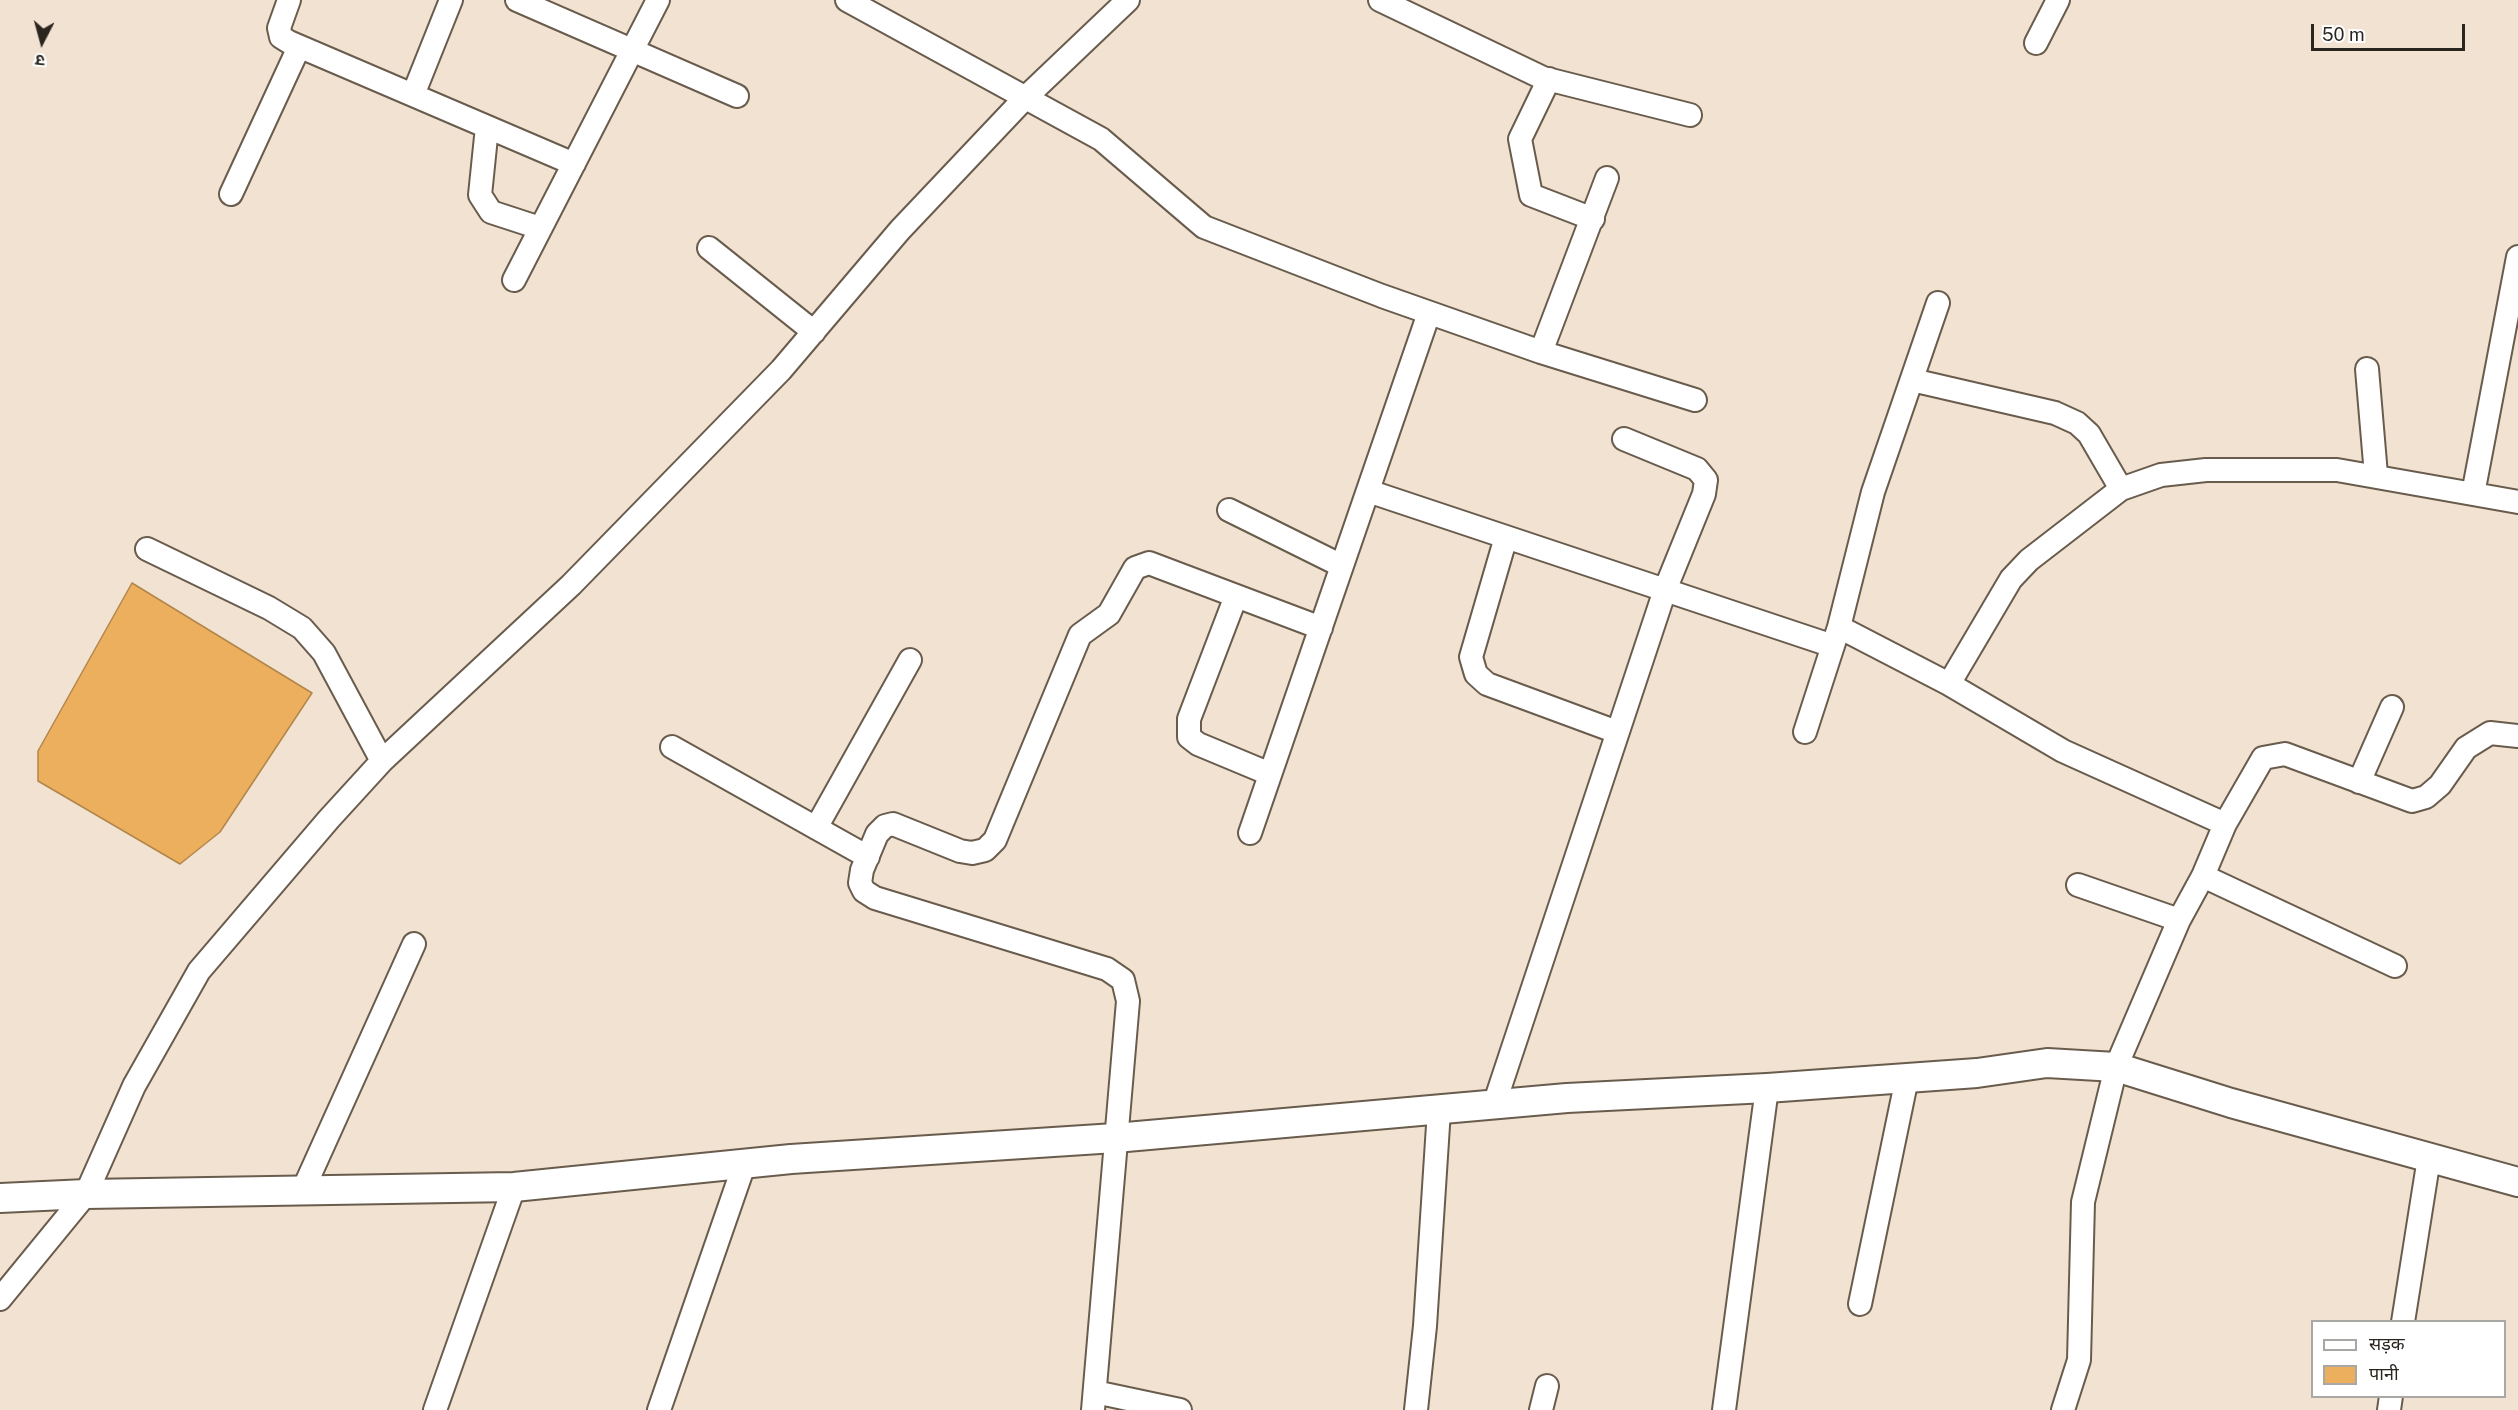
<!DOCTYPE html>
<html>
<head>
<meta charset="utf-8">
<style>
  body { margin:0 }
  #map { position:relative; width:2518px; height:1410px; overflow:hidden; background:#f1e2d1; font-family:"Public Sans","Noto Sans Devanagari",sans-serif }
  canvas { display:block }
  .legend { position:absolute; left:2311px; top:1320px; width:195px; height:78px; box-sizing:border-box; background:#fff; border:2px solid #aaa8a5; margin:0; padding:8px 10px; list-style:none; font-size:18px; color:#2b251f }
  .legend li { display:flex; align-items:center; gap:12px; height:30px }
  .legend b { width:30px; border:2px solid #aaa8a5 }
  .north { position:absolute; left:12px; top:12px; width:60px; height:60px; -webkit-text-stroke:4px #fff; paint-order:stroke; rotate:186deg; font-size:16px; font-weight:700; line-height:24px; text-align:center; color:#2b251f }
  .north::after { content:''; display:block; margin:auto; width:21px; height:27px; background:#2b251f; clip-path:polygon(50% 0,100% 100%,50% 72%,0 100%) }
  .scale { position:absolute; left:2311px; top:24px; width:154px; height:27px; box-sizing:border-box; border:3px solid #2b251f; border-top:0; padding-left:8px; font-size:18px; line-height:21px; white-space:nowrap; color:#2b251f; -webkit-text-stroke:4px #fff; paint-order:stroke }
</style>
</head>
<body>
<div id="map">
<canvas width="2518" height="1410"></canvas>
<ul class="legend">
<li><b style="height:8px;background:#fff"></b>सड़क</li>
<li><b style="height:16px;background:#ecaf5e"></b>पानी</li>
</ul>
<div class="north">उ</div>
<div class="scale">50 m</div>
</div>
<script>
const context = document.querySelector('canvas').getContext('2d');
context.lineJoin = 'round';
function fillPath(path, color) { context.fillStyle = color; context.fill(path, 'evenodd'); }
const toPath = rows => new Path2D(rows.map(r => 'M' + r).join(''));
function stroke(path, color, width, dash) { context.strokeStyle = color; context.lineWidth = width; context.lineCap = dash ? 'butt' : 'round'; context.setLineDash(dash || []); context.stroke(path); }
const water = toPath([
  [132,583,312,693,220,832,180,864,38,781,38,751,132,583]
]);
fillPath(water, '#ecaf5e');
stroke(water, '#b2864b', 1.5);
const minor = toPath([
  [289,0,279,28,281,37,289,42,574,164],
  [517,0,737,96],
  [847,0,1101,139,1204,227,1382,296,1541,352,1695,400],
  [1380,0,1543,78,1690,115],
  [2036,43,2058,0],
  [1549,79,1520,139,1531,195,1593,219],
  [413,95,451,0],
  [487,127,480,195,491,212,540,228],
  [231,194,299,47],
  [709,248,814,332],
  [514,280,658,0],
  [1541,352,1607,178],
  [2367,369,2376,475],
  [1912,380,2055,413,2077,423,2089,434,2121,489],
  [1368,491,1833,646],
  [2473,494,2518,257],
  [1229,510,1342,566],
  [1506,537,1471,657,1476,674,1487,684,1617,732],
  [147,549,269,608,302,628,324,653,382,761],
  [1236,596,1189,719,1189,737,1198,744,1270,774],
  [1839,627,1949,684,2063,751,2225,824],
  [1949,684,2011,579,2029,560,2121,489,2161,475,2206,470,2337,470,2518,502],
  [1805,732,1839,627,1873,492,1938,303],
  [672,747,868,857],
  [2359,782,2392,707],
  [816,828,910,660],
  [1250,833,1429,313],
  [2203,876,2395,966],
  [2078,885,2179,920],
  [1494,1105,1665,590,1704,494,1706,480,1697,469,1624,439],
  [303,1190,414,944],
  [0,1299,86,1194,134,1086,199,971,329,819,382,761,571,585,781,370,900,230,1024,99,1128,0],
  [1860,1304,1907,1078],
  [2403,1322,2429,1158],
  [1095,1392,1180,1410],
  [435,1410,514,1187],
  [659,1410,744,1165],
  [1093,1410,1128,1001,1123,980,1107,969,875,898,864,891,860,883,862,870,877,834,885,826,893,824,960,851,972,853,985,850,995,840,1080,635,1109,614,1135,568,1149,563,1321,628],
  [1416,1410,1425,1326,1439,1110],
  [1541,1410,1547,1386],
  [1724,1410,1767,1088],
  [2063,1410,2079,1360,2083,1202,2116,1067,2179,920,2203,876,2225,824,2263,758,2285,754,2412,801,2426,797,2440,785,2466,748,2490,733,2518,736],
  [2389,1410,2391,1396]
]);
const major = toPath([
  [0,1198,86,1194,514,1187,791,1159,1115,1138,1567,1098,1767,1088,1977,1073,2047,1063,2116,1067,2231,1103,2518,1182]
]);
stroke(minor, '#695c4d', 26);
stroke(major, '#695c4d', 32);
stroke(minor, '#fff', 22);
stroke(major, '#fff', 28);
</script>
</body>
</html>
